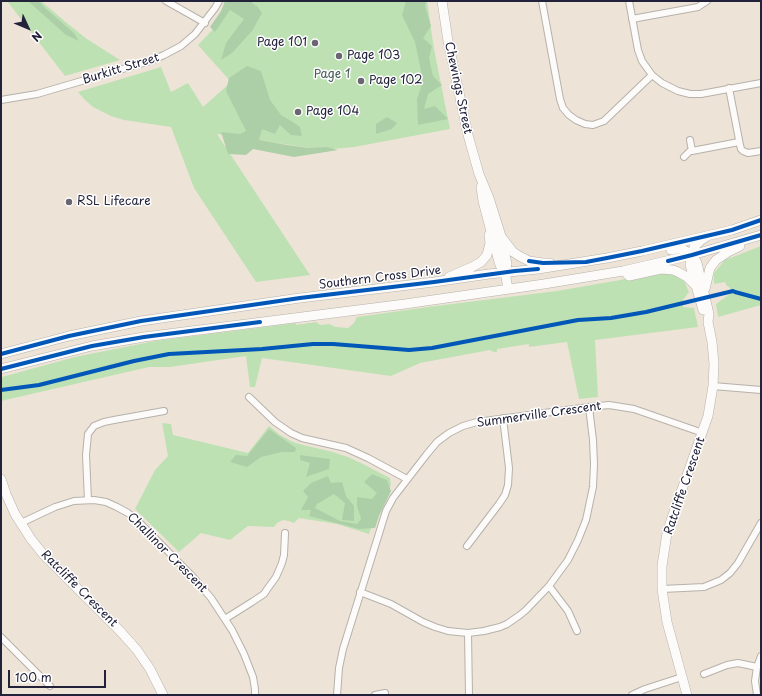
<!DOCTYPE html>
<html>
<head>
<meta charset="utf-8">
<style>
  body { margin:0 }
  #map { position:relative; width:762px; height:696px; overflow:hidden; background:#ede4d7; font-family:"Playpen Sans",sans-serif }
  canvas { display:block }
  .frame { position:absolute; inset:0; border:2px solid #22223b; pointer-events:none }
  .north { position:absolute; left:8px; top:8px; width:40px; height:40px; -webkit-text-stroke:3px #fff; paint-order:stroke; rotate:134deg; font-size:11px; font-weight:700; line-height:16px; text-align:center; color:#22223b }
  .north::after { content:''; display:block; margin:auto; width:14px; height:18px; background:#22223b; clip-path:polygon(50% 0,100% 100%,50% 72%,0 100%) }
  .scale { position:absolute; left:8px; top:670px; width:98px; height:18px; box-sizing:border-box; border:2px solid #22223b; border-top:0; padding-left:5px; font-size:12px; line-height:14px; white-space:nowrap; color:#22223b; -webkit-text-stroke:3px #fff; paint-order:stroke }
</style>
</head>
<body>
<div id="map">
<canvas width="762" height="696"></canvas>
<div class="frame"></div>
<div class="north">N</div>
<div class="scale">100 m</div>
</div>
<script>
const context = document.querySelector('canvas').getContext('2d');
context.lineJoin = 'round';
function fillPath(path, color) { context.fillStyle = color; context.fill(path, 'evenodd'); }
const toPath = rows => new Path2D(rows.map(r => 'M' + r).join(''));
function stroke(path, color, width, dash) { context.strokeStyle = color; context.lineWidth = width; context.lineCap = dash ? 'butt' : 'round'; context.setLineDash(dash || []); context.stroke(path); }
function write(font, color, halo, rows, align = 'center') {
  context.font = font + ' "Playpen Sans",sans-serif'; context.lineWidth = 3; context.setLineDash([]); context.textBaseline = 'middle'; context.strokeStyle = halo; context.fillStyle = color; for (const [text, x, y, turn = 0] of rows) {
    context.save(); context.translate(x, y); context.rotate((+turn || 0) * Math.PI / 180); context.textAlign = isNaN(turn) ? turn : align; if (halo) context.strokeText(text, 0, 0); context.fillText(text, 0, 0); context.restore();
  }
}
fillPath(toPath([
  [7,1,41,1,68,24,87,39,120,60,65,76],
  [231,1,427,1,434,49,450,129,354,147,332,149,310,148,217,134,310,275,256,282,194,188,171,127,124,120,111,116,93,107,85,100,78,92,161,67,171,92,188,83,203,107,231,82,198,45,214,28],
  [761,246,761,305,718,317,716,304,731,293,730,288,726,285,725,282,714,284,714,273,725,260],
  [666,272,677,276,684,281,689,292,683,300,683,307,694,308,698,327,595,340,598,397,579,399,567,342,529,347,529,344,497,349,497,352,494,352,490,350,420,363,391,376,262,358,255,387,250,387,246,356,170,367,149,367,1,401,2,377,75,357,155,341,296,323,296,325,316,322,320,325,329,324,336,327,348,328,354,323,357,317,428,307,557,291],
  [162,423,171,424,173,435,248,453,269,426,280,435,293,442,303,445,333,452,348,457,361,463,390,478,391,485,384,495,379,505,369,534,337,524,299,518,294,523,289,521,283,520,277,523,274,527,248,526,230,540,201,533,179,552,135,509,155,470,168,456]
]), '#bee1b4');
fillPath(toPath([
  [28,1,39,1,44,7,74,33,79,41,66,35],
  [225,1,251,1,253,4,258,7,262,13,252,31,232,53,221,60,226,43,244,19,230,10,215,32,210,27,221,11],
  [406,1,426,1,425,6,431,26,423,38,432,46,429,58,433,76,442,85,428,94,424,109,435,106,448,119,418,125,417,99,423,81,415,42,402,15],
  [247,66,261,71,270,100,281,115,293,122,300,127,302,136,291,135,280,125,275,134,262,129,259,140,287,145,309,148,327,147,338,150,294,157,253,149,246,155,228,154,221,132,240,134,246,131,226,91,229,78],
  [387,117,397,123,392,129,376,134,376,124],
  [269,429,296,448,295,452,282,452,261,457,247,467,230,462,236,455,247,456],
  [300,455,330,459,329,469,306,477,310,463,300,460],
  [372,474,387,480,391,491,379,516,375,528,359,529,309,516,311,510,301,510,308,497,303,491,311,483,328,476,331,483,342,482,346,496,354,506,354,521,342,520,345,503,334,494,317,504,315,508,340,521,357,524,361,519,357,506,357,497,372,499,377,493,364,482]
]), '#adcfa7');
const street = toPath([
  [166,1,205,23],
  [542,1,560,99,563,108,569,115,576,120,585,124,593,125,604,121,652,75],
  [629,1,638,50,642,61,652,75,662,83,678,91,690,94,701,94,761,83],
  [632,19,698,7,707,1],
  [729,88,740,145,741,149,743,151,748,153,761,151],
  [1,100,37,94,150,61,164,55,181,46,195,34,215,8,219,1],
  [692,151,739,142],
  [684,157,690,151,692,151,690,140],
  [713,386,761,390],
  [249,397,275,422,291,433,302,438,346,448,368,458,407,479],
  [88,500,86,455,88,434,94,426,104,422,114,420,164,411],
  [21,523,55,507,74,501,94,500,106,502,117,507,128,513,138,521,194,578,211,598,232,630,244,654,253,677,255,689,255,695],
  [467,546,499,504,505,495,508,485,509,468,503,418],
  [549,586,568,611,577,631],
  [662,589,704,587,721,580,730,573,738,563,761,523],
  [360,592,391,604,423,622,435,627,448,631,468,633,484,631,500,627,507,624,520,615,526,610,549,586,568,560,578,540,586,520,593,487,594,464,593,440,589,407],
  [225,619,252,602,264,594,268,588,276,577,282,563,284,555,285,533],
  [468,633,469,695],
  [1,637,50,686],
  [704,674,727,665,738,663,757,667],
  [337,695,339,668,343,649,386,511,393,498,427,454,437,442,449,433,463,426,477,422,589,407,609,405,634,409,703,433],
  [375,695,385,693],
  [632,695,645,689,682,677],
  [757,695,755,681,757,667,761,656]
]);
const secondary = toPath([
  [442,1,448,41,468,135,479,174,489,198,501,236,507,264,505,272,508,289],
  [481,187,483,201,498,258,500,265,505,272],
  [503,239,513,252,521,257,529,261,543,263,550,263],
  [671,250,681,248,692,255,697,263,709,314,708,322,712,342,714,364,713,386,708,416,674,512,667,533,662,566,662,589,667,622,687,695],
  [627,274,629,276,661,269,673,270,678,272,687,277,695,285],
  [449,277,472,267,481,262,487,255,490,243,489,235],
  [705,289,710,268,716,260,728,252,740,246],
  [703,310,690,265,692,255,694,247,700,241,706,237],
  [1,354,69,336,141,321,300,298,434,282,489,274,538,269,607,258,642,251,732,230,761,220],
  [1,369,92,346,144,337,405,304,544,284,623,271,692,255,761,235],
  [1,479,6,494,15,514,31,539,43,554,120,631,137,650,150,669,163,695]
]);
stroke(street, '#b6b1ab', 8);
stroke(secondary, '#b6b1ab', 10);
stroke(street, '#fcfbf9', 6);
stroke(secondary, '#fcfbf9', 9);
stroke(toPath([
  [529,261,543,263,586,262,607,258,642,251,732,230,761,220],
  [668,261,692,255,761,235],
  [1,354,69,336,141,321,300,298,434,282,515,271,538,269],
  [1,369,92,346,144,337,260,322],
  [1,390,39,385,134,361,169,354,262,349,313,344,333,344,409,350,432,348,578,320,611,318,646,312,733,291,735,292,761,299]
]), '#0057b8', 4);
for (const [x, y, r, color] of [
  [315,43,4,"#696672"],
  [339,56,4,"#696672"],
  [361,81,4,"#696672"],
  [298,112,4,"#696672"],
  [69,202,4,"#696672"]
]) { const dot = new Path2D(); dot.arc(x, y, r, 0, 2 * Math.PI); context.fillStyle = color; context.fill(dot); stroke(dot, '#fff', 1.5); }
write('12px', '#22223b', '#fff', [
  ["Page 101",307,43,"right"],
  ["Page 103",347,56],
  ["Page 102",369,81],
  ["Page 104",306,112],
  ["RSL Lifecare",77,202]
], 'left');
write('12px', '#22223b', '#fff', [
  ["Burkitt Street",121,69,-17],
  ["Chewings Street",458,88,78],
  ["Southern Cross Drive",380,278,-7],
  ["Summerville Crescent",539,415,-8],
  ["Ratcliffe Crescent",685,486,-71],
  ["Challinor Crescent",167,553,45],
  ["Ratcliffe Crescent",79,589,45]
]);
write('12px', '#455a57', '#fff', [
  ["Page 1",332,75]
]);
</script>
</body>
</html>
